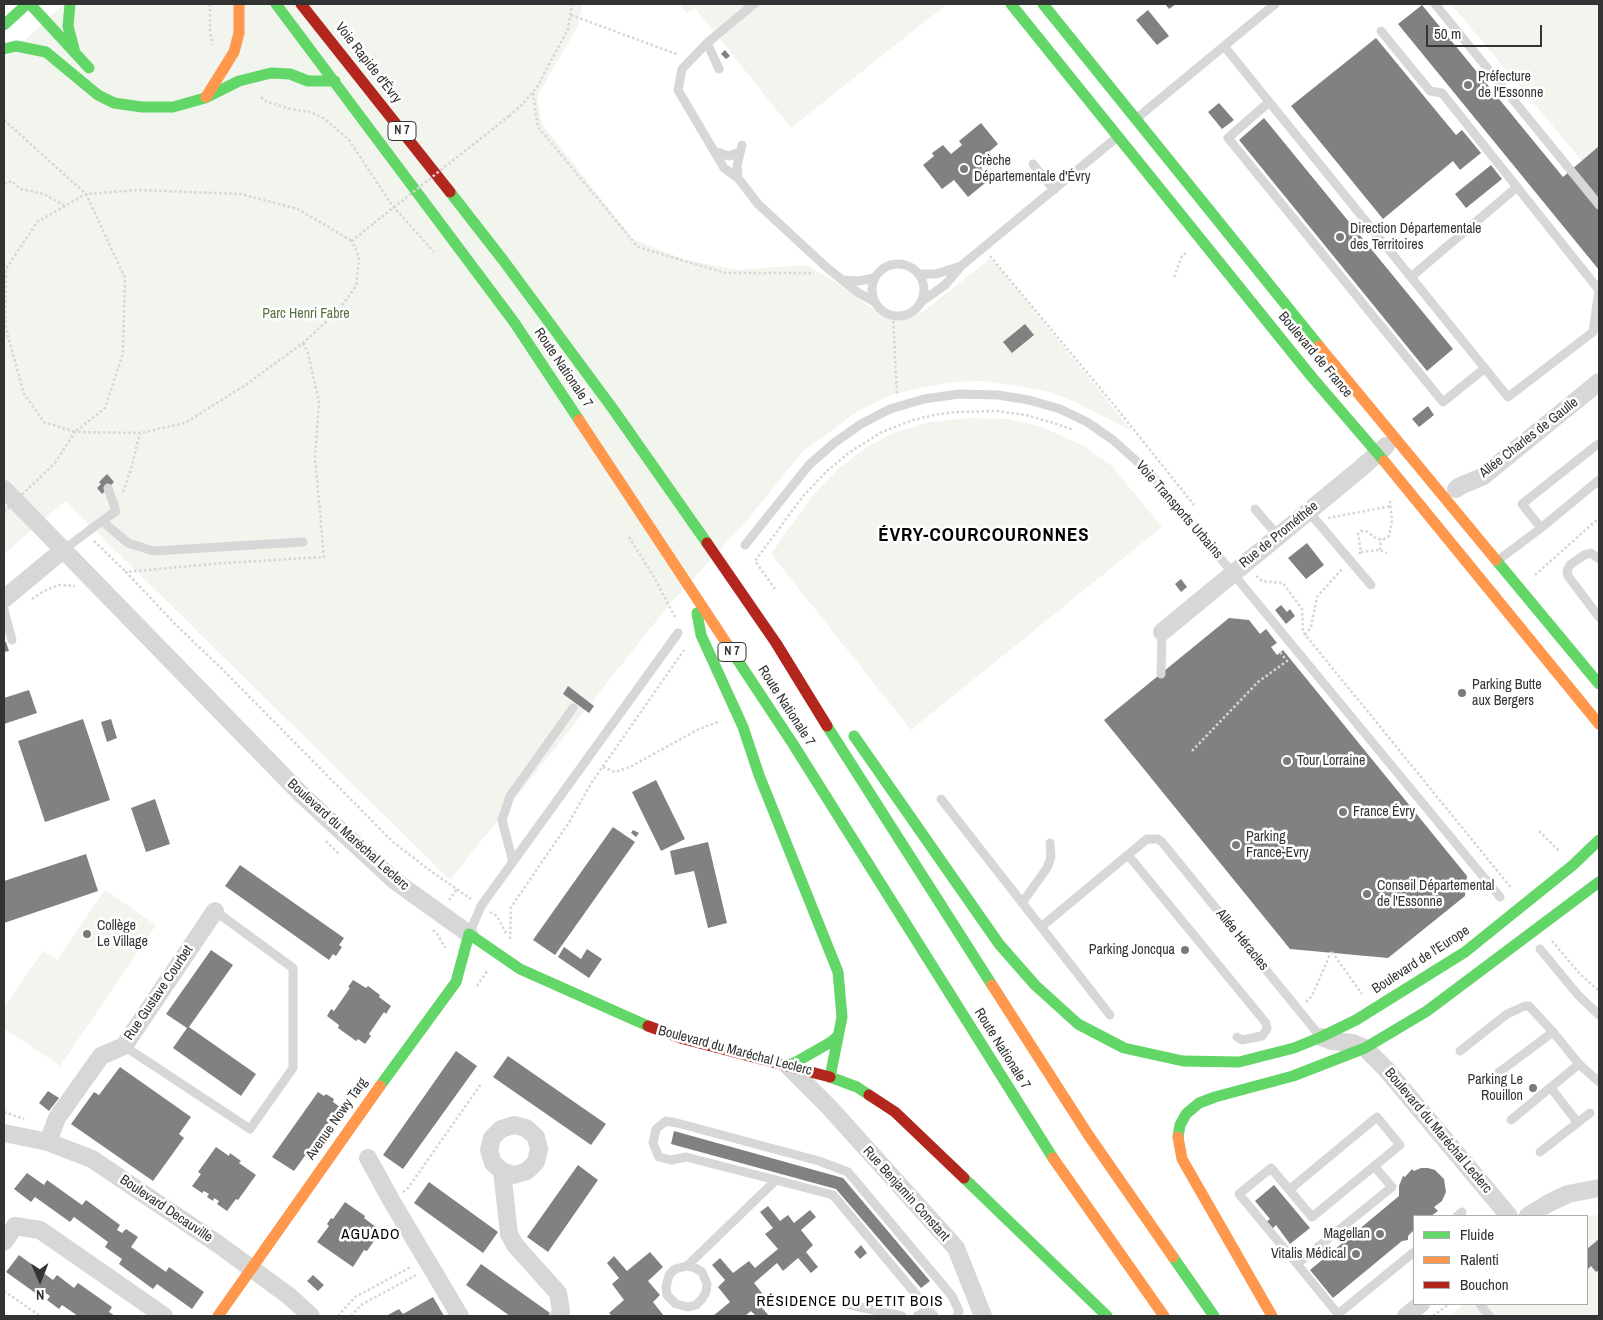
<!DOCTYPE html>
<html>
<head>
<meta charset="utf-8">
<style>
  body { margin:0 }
  #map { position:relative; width:1603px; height:1320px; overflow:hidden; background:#fff; font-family:"Archivo Narrow",sans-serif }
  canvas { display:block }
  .frame { position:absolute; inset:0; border:5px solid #333; pointer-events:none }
  .legend { position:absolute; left:1413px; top:1215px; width:175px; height:90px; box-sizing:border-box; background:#fff; border:1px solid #adadad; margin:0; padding:6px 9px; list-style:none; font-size:15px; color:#333 }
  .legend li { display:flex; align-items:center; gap:10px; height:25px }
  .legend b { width:25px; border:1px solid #adadad }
  .north { position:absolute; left:15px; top:1255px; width:50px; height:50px; -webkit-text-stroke:4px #fff; paint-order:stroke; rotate:179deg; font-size:14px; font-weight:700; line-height:20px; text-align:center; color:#333 }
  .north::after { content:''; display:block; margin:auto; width:18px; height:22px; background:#333; clip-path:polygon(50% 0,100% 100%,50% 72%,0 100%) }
  .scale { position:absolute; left:1426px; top:25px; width:116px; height:22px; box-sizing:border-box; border:2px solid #333; border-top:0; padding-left:6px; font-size:15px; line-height:18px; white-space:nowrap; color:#333; -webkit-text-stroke:4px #fff; paint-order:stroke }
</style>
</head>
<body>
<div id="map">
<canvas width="1603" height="1320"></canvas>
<div class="frame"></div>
<ul class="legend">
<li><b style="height:6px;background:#63d668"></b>Fluide</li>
<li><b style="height:6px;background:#ff974d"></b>Ralenti</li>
<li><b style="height:6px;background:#b3261e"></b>Bouchon</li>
</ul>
<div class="north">N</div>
<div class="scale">50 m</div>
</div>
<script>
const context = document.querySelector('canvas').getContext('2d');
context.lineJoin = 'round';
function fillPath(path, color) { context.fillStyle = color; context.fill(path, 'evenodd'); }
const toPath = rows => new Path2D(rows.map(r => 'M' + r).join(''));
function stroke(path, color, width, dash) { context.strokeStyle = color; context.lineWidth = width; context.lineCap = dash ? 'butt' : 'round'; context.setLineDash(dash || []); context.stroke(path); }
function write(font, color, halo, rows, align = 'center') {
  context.font = font + ' "Archivo Narrow",sans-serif'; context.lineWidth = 5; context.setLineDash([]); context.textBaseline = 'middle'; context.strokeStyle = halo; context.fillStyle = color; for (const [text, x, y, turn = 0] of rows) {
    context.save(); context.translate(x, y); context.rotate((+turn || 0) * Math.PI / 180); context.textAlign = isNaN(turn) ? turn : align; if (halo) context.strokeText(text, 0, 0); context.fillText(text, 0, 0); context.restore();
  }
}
fillPath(toPath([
  [64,4,583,4,577,28,537,96,542,124,633,239,686,260,737,270,807,265,837,283,880,314,903,318,921,313,991,258,1132,431,1071,400,1049,392,1020,386,983,381,952,382,919,388,891,395,858,411,802,452,748,519,669,605,450,880,65,501,4,554,4,59],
  [679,4,947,4,791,128,695,8,687,13],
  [1451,4,1599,4,1599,146,1582,161],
  [969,418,1008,419,1042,427,1084,446,1112,466,1162,527,911,730,771,554,812,496,838,469,864,449,895,432,930,422],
  [105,890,156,925,60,1066,4,1028,4,1007,43,951,57,960],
  [1599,1215,1599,1316,1450,1316,1463,1304,1587,1304,1587,1216]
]), '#f1f5ed');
fillPath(toPath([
  [1165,4,1176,4,1169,9],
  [1422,5,1563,177,1599,146,1599,270,1398,24],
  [1148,10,1169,36,1157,45,1136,20],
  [1376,38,1456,135,1462,130,1481,153,1460,170,1453,161,1383,219,1291,106],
  [725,50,730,56,726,59,721,54],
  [1219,103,1234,120,1222,129,1208,112],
  [1264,118,1453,349,1427,371,1239,140],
  [981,123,998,144,982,158,987,164,981,168,990,179,968,197,954,180,942,189,923,165,934,156,932,153,943,145,951,154,962,145,959,141],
  [1491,165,1502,179,1466,208,1455,194],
  [1025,324,1034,335,1012,353,1003,342],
  [1428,406,1434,415,1419,427,1412,419],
  [107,474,114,482,102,494,97,488,101,484,99,482],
  [1307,543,1324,565,1306,579,1288,558],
  [1181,579,1187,587,1181,592,1175,584],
  [1281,605,1287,612,1290,609,1295,616,1286,624,1275,610],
  [1229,618,1249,620,1260,634,1266,629,1277,643,1271,647,1277,655,1283,650,1467,876,1465,896,1388,958,1290,949,1104,720],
  [4,642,6,642,9,651,4,652],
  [568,686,594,706,589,713,563,694],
  [29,690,37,713,4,724,4,698],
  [83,719,110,800,45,822,18,741],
  [111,719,117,738,107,742,101,722],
  [656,780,685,839,661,851,632,792],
  [155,799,170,844,146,852,131,808],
  [613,827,635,842,555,955,533,940],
  [633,830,639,833,636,837,631,833],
  [708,842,727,923,708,928,694,871,675,875,670,851],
  [86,854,98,891,4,923,4,881],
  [240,865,344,938,339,945,342,947,336,956,333,954,329,960,225,886],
  [564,947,581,959,587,949,602,959,589,978,558,957],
  [211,950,233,965,189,1027,256,1074,241,1096,173,1048,187,1028,166,1014],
  [353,980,366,988,368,986,380,995,379,997,391,1006,386,1014,384,1012,369,1034,371,1036,365,1044,358,1039,356,1041,338,1028,339,1025,327,1016,331,1009,334,1011,350,988,348,987],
  [456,1051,477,1066,403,1169,383,1155],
  [508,1056,606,1124,591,1145,493,1077],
  [120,1067,191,1117,179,1134,184,1138,153,1181,71,1124,94,1092,99,1095],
  [48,1091,59,1098,49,1111,39,1103],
  [318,1092,324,1096,326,1094,334,1099,333,1102,340,1107,294,1171,272,1157],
  [674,1131,843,1178,930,1281,921,1288,836,1189,671,1144],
  [216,1147,229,1156,230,1153,241,1161,239,1163,256,1175,238,1200,236,1199,227,1211,217,1204,219,1201,214,1198,213,1201,207,1197,209,1194,204,1191,202,1193,192,1186,201,1174,198,1172],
  [578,1165,598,1180,548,1252,527,1237],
  [1421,1168,1428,1168,1435,1170,1444,1179,1446,1192,1442,1201,1434,1207,1438,1211,1431,1216,1414,1216,1414,1230,1408,1236,1408,1240,1402,1241,1333,1298,1310,1270,1399,1196,1399,1186,1403,1176,1405,1177,1412,1169,1414,1171],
  [27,1173,44,1185,47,1180,82,1205,86,1200,120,1225,117,1230,122,1233,126,1229,138,1237,131,1247,166,1272,169,1267,204,1292,192,1309,157,1284,153,1289,119,1264,122,1259,105,1247,108,1242,74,1217,70,1222,35,1197,31,1202,14,1189],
  [429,1182,498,1232,483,1253,414,1203],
  [1274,1185,1310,1228,1290,1244,1276,1225,1271,1230,1265,1223,1270,1219,1255,1201],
  [345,1202,365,1216,364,1218,381,1231,367,1251,364,1250,353,1267,317,1242,329,1226,327,1224,331,1218,333,1219],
  [768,1206,780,1221,788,1215,794,1223,810,1210,816,1217,801,1230,813,1245,806,1252,818,1267,811,1273,798,1258,783,1271,777,1263,754,1283,766,1298,759,1304,769,1316,756,1316,751,1311,745,1316,713,1316,730,1302,718,1287,725,1280,712,1265,720,1258,733,1273,749,1261,755,1268,778,1249,765,1234,773,1228,760,1212],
  [1599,1239,1599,1259,1598,1261,1599,1270,1596,1272,1591,1266,1587,1270,1587,1249],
  [861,1245,867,1253,860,1259,854,1252],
  [650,1252,663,1267,648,1281,660,1295,653,1302,664,1316,612,1316,609,1313,624,1300,612,1284,619,1278,607,1263,614,1256,627,1271],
  [19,1255,53,1280,57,1275,74,1288,78,1283,112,1307,109,1312,115,1316,78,1316,62,1305,59,1309,47,1300,50,1296,44,1292,41,1297,6,1272],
  [481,1264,550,1313,548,1316,510,1316,466,1285],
  [313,1275,324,1285,318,1291,307,1281],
  [433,1297,444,1316,386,1316,399,1309,403,1314]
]), '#818181');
stroke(toPath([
  [210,4,210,32,213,45],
  [571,15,679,55],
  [533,93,538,127,638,247,725,273,814,273],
  [261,97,267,102,291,109,310,112,325,119,349,140,391,204,434,252],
  [509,116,521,106,537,87,568,29,572,4],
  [4,120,86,194,125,278,123,353,105,408,75,432,44,422,24,394,5,325,6,269,37,222,86,194,139,190,240,194,298,209,352,241],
  [4,184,11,181,21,189,44,194,65,206],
  [990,256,1114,405,1194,505],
  [1174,277,1182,256,1187,252],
  [893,316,897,394],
  [303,343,308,353,319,402,315,457,324,557,223,563,126,572,177,626,218,665,393,842,432,872,471,899],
  [55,463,75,432,140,433,185,423,247,384,303,343,338,311,356,286,359,257,352,241,374,223],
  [123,492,131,469,140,433],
  [1328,518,1391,506],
  [629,537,654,577,675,617],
  [94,541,126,572],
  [1380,550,1381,539],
  [1361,552,1380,550,1387,553],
  [1359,554,1361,552,1358,534,1361,531,1366,531,1377,539,1384,539,1389,536,1392,521,1390,501],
  [1535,575,1599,518],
  [1256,576,1262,581,1283,583,1302,609,1303,632,1512,889],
  [775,589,755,561,804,495,827,471,850,452,882,432,913,420,934,415,955,412,996,411,1026,415,1057,424,1073,430],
  [32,599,44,591,59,585,75,586],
  [1305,635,1311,627,1317,597,1342,569],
  [1192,751,1258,682,1287,661,1280,652,1280,650],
  [603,767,615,772,630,767,699,729,718,722],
  [1539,831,1559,851],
  [326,841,340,855],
  [449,900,457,889],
  [490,912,497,916,507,935],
  [433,930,438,935,445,948],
  [510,939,511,907,568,824,592,782,684,650],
  [1552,941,1580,974,1599,991],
  [1332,952,1362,994],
  [477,986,488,970],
  [1306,1002,1312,996,1331,952],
  [4,1112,24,1119],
  [403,1192,408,1188,481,1084],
  [4,1291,40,1316],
  [338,1316,355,1297,411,1267],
  [351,1316,361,1305,418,1274],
  [1433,1316,1449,1304]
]), '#d6d6d6', 2.5, [2.5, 2.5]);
stroke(toPath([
  [754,4,707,43,682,69,678,90,724,168,738,178,758,204,825,266,857,292,875,302],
  [1435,4,1599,205],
  [707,43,719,69],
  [1224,46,1508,397,1593,332,1599,290,1442,93,1430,91,1381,31],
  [1269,102,1228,138,1443,402,1485,368],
  [1137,118,1275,4],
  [714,151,729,156,740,152],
  [1033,164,1054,190],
  [738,178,737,165,742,145],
  '872 290a26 26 0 1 1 52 0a26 26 0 1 1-52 0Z',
  [919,274,936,274,961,266],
  [1411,277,1517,187],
  [842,280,859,281,874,278],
  [921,302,945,285,961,266,1116,138],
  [1255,509,1278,536],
  [1308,511,1371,585],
  [102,521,116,511,108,488],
  [1541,528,1599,480],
  [745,545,809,465,834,443,861,424,890,409,924,399,959,394,998,395,1029,400,1060,409,1087,422,1113,440,1150,473,1500,897],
  [63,550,102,521,128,543,153,551,303,542],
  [1599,559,1591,553,1584,555,1570,565,1567,571,1568,576,1599,617],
  [1497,561,1541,528,1522,504,1598,444],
  [4,610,12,640],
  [1161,674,1162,632],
  [941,799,1110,1015],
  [1128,855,1266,1023,1267,1029,1262,1036,1242,1040,1237,1037],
  [513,862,502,820,510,796,573,708],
  [1022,903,1047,868,1051,857,1050,843],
  [1041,927,1147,839,1158,839,1162,842,1319,1035],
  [470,932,481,906,678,633],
  [1540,949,1578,995,1599,1015],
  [124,1046,250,1129,293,1068,293,968,215,911],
  [1460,1051,1507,1014,1525,1006,1529,1006,1553,1032,1579,1064],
  [1486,1082,1553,1032],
  [1551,1088,1578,1123],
  [1511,1120,1579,1064,1599,1082],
  [1540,1152,1590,1113],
  [1374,1166,1392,1187,1297,1264,1338,1314,1414,1252],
  [776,1180,686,1157,671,1160,659,1157,653,1143,656,1129,666,1121,677,1123,819,1161,848,1172,952,1296,959,1311,957,1316],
  [1289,1190,1377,1117,1400,1145,1312,1217,1271,1168,1239,1194,1297,1264],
  [1457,1216,1462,1212],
  [687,1266,695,1268,702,1272,707,1284,706,1292,702,1299,696,1305,688,1307,676,1304,667,1295,666,1287,669,1275,675,1269,687,1266,776,1180,833,1195,934,1316],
  [845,1304,902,1316],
  [1480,1304,1489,1316],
  [917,1316,927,1310]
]), '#d7d7d7', 9);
stroke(toPath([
  [4,489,303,796,395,881,469,934],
  [1456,489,1460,486,1482,477,1599,382],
  [4,599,63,550],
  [1162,632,1360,469,1386,446],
  [1321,1037,1332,1041,1353,1043,1365,1048,1385,1068,1509,1216],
  [789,1067,829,1107,956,1248,983,1316],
  [4,1133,48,1142,92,1159,218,1244,289,1296,311,1316],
  [48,1142,57,1118,101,1056,124,1046,215,911],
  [368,1158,391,1200,460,1316],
  [502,1171,514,1175,527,1171,536,1162,539,1149,536,1137,526,1128,514,1125,501,1129,492,1138,489,1150,493,1163,502,1171,509,1234,515,1245,558,1293,561,1311,559,1316],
  [1528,1216,1549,1203,1568,1194,1599,1188],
  [4,1242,15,1226,40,1230,164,1316],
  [1406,1316,1421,1304]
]), '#d7d7d7', 18);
stroke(toPath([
  [30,4,89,68],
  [70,4,68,26,75,53],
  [276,4,514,322,579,420],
  [1011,4,1311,376,1384,461],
  [1043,4,1319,346],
  [4,25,27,4],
  [4,49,16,46,46,52,98,95,114,103,142,107,173,107,205,98,239,81,271,73,290,74,308,81,335,81],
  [450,192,503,260,613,409,707,543],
  [1496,560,1599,684],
  [697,613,701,635,743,727,759,775,838,972,842,1017,830,1077,857,1087,869,1095],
  [727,644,793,744,1053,1158],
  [827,726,992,985],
  [854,736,999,944,1035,985,1078,1024,1124,1048,1183,1061,1239,1062,1294,1048,1321,1037],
  [1321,1037,1356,1020,1465,952,1573,865,1599,840],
  [1365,1048,1427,1011,1599,882],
  [789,1066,831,1042,838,1036],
  [380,1086,456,982,469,934,520,969,648,1026],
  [1178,1137,1180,1125,1186,1114,1199,1103,1215,1097,1293,1076,1365,1048],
  [964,1178,1107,1316],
  [1173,1257,1214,1316]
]), '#63d668', 11);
stroke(toPath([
  [206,97,234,52,239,33,239,4],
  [1319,346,1496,560],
  [579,420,727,644],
  [1384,461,1599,724],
  [992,985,1089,1136,1173,1257],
  [1178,1137,1182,1159,1272,1316],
  [1053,1158,1164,1316],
  [218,1316,380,1086]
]), '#ff974d', 11);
stroke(toPath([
  [301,4,450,192],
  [707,543,776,643,827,726],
  [648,1026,684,1039,830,1077],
  [869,1095,895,1112,964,1178]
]), '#b3261e', 11);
stroke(toPath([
  [374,223,509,116],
  [4,512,55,463]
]), '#d6d6d6', 2.5, [2.5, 2.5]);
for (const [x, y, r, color] of [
  [1468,85,5,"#7a7a7a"],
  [964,169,5,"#7a7a7a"],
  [1340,237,5,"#7a7a7a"],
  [1462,693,5,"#7a7a7a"],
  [1287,761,5,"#7a7a7a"],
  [1343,812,5,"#7a7a7a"],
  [1236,845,5,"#7a7a7a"],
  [1367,894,5,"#7a7a7a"],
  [87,934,5,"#7a7a7a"],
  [1185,950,5,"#7a7a7a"],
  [1533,1088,5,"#7a7a7a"],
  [1380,1234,5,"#7a7a7a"],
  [1356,1254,5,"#7a7a7a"]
]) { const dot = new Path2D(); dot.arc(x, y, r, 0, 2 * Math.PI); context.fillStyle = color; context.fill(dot); stroke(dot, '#fff', 2); }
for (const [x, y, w] of [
  [402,131,28],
  [732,652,28]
]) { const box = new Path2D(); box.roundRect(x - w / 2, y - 9.5, w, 19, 4); context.fillStyle = '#fff'; context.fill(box); stroke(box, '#333', 1); }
write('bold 12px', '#333', null, [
  ["N 7",402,131],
  ["N 7",732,652]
]);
write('14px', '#333', '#fff', [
  ["Voie Rapide d'Évry",368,63,52],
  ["Boulevard de France",1315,355,50],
  ["Route Nationale 7",563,368,56],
  ["Allée Charles de Gaulle",1529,438,-38],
  ["Voie Transports Urbains",1179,510,49],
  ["Rue de Prométhée",1279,535,-39],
  ["Route Nationale 7",786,706,57],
  ["Boulevard du Maréchal Leclerc",348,835,42],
  ["Allée Héracles",1242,940,51],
  ["Boulevard de l'Europe",1421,960,-33],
  ["Rue Gustave Courbet",159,993,-56],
  ["Route Nationale 7",1002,1049,58],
  ["Boulevard du Maréchal Leclerc",735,1051,15],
  ["Avenue Nowy Targ",337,1119,-55],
  ["Boulevard du Maréchal Leclerc",1438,1131,50],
  ["Rue Benjamin Constant",906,1194,48],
  ["Boulevard Decauville",166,1209,34]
]);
write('14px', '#333', '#fff', [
  ["Préfecture",1478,77],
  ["de l'Essonne",1478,93],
  ["Crèche",974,161],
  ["Départementale d'Évry",974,177],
  ["Direction Départementale",1350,229],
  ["des Territoires",1350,245],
  ["Parking Butte",1472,685],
  ["aux Bergers",1472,701],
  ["Tour Lorraine",1297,761],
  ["France Évry",1353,812],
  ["Parking",1246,837],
  ["France-Evry",1246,853],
  ["Conseil Départemental",1377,886],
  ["de l'Essonne",1377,902],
  ["Collège",97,926],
  ["Le Village",97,942],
  ["Parking Joncqua",1175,950,"right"],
  ["Parking Le",1523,1080,"right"],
  ["Rouillon",1523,1096,"right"],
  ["Magellan",1370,1234,"right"],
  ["Vitalis Médical",1346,1254,"right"]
], 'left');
write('14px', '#56703f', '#fff', [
  ["Parc Henri Fabre",306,314]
]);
context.letterSpacing = '1px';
write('15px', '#000', '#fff', [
  ["AGUADO",371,1235],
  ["RÉSIDENCE DU PETIT BOIS",850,1302]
]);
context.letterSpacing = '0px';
context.letterSpacing = '1px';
write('bold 19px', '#000', '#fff', [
  ["ÉVRY-COURCOURONNES",984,536]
]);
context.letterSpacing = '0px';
</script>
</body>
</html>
